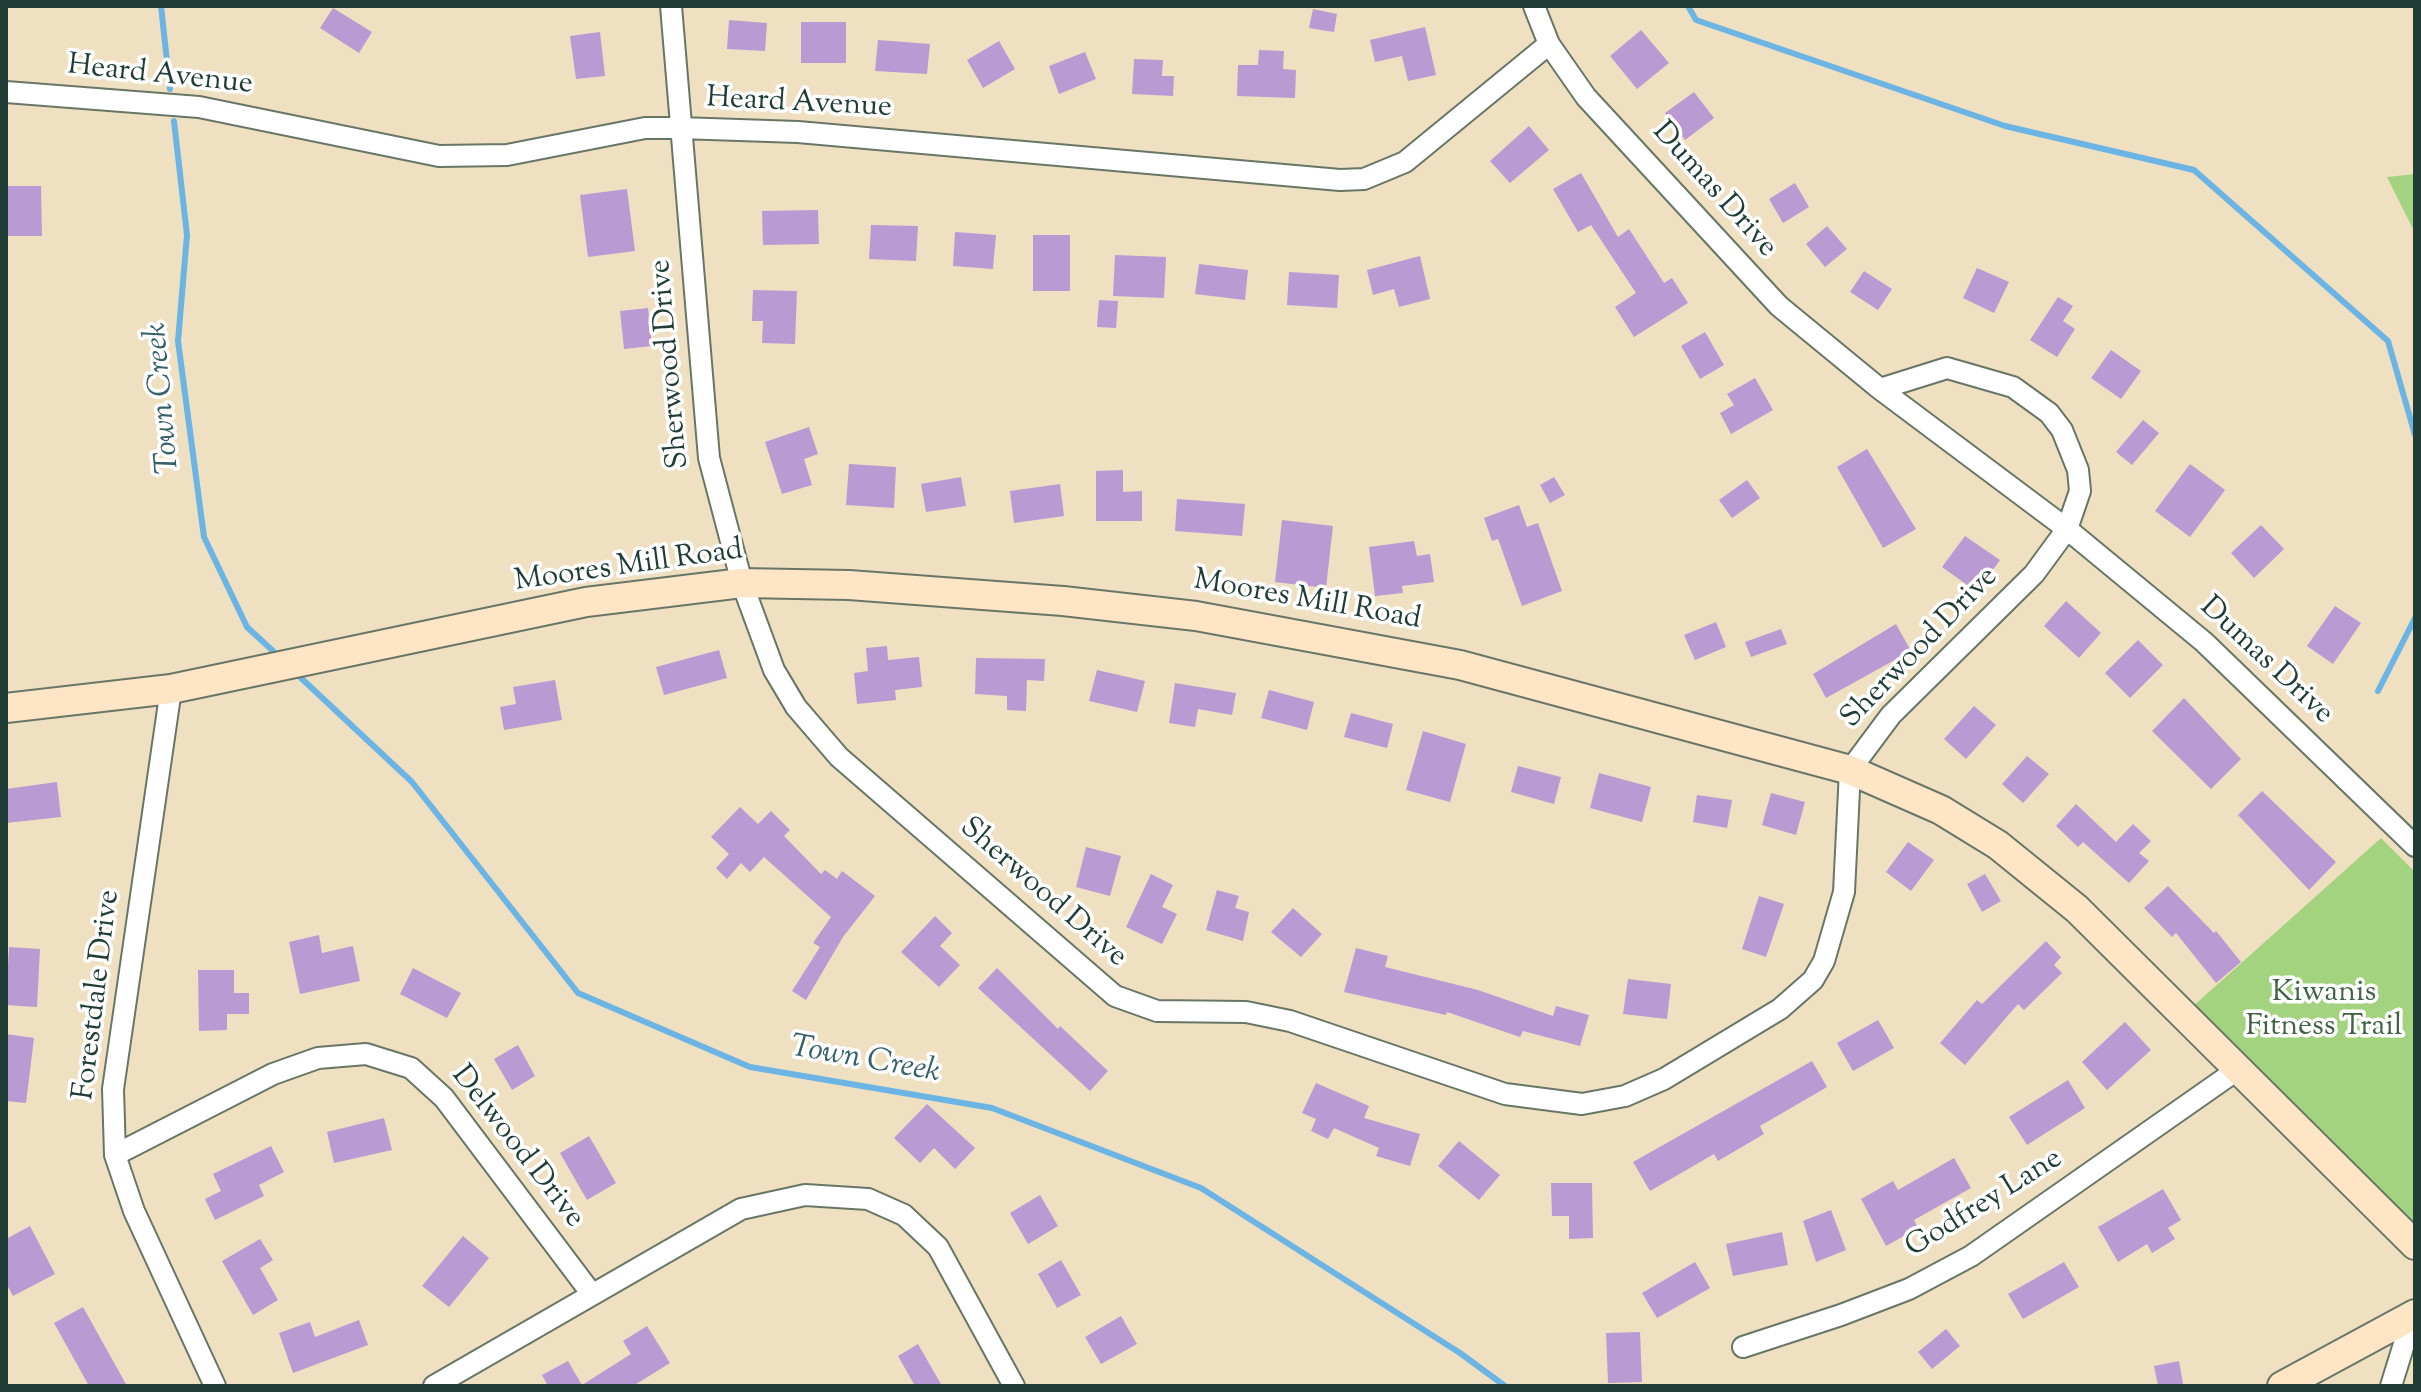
<!DOCTYPE html>
<html>
<head>
<meta charset="utf-8">
<style>
  body { margin:0 }
  #map { position:relative; width:2421px; height:1392px; overflow:hidden; background:#f0e0c2; font-family:"Sorts Mill Goudy",serif }
  canvas { display:block }
  .frame { position:absolute; inset:0; border:8px solid #1f3d34; pointer-events:none }
</style>
</head>
<body>
<div id="map">
<canvas width="2421" height="1392"></canvas>
<div class="frame"></div>
</div>
<script>
const context = document.querySelector('canvas').getContext('2d');
context.lineJoin = 'round';
function fillPath(path, color) { context.fillStyle = color; context.fill(path, 'evenodd'); }
const toPath = rows => new Path2D(rows.map(r => 'M' + r).join(''));
function stroke(path, color, width, dash) { context.strokeStyle = color; context.lineWidth = width; context.lineCap = dash ? 'butt' : 'round'; context.setLineDash(dash || []); context.stroke(path); }
function write(font, color, halo, rows, align = 'center') {
  context.font = font + ' "Sorts Mill Goudy",serif'; context.lineWidth = 7; context.setLineDash([]); context.textBaseline = 'middle'; context.strokeStyle = halo; context.fillStyle = color; for (const [text, x, y, turn = 0] of rows) {
    context.save(); context.translate(x, y); context.rotate((+turn || 0) * Math.PI / 180); context.textAlign = isNaN(turn) ? turn : align; if (halo) context.strokeText(text, 0, 0); context.fillText(text, 0, 0); context.restore();
  }
}
fillPath(toPath([
  [2415,174,2415,233,2387,177],
  [2381,838,2415,872,2415,1230,2191,1008]
]), '#a4d380');
stroke(toPath([
  [161,6,170,89],
  [1688,6,1696,20,2005,126,2194,170,2388,341,2415,435],
  [174,121,187,235,178,341,204,537,247,627,273,651],
  [301,678,412,782,578,993,750,1067,992,1108,1201,1188,1460,1353,1505,1386],
  [2378,691,2415,618]
]), '#6cb4e4', 6);
fillPath(toPath([
  [333,8,372,32,359,53,320,28],
  [1313,9,1337,14,1334,32,1309,28],
  [729,20,767,23,765,51,727,49],
  [801,22,846,22,846,63,801,63],
  [1425,27,1436,75,1408,81,1402,56,1375,62,1370,40],
  [1641,30,1669,63,1637,89,1610,56],
  [600,32,605,76,576,79,570,36],
  [878,40,930,44,927,74,875,71],
  [999,41,1015,69,983,88,967,60],
  [1259,50,1284,51,1283,69,1296,70,1295,98,1237,96,1238,65,1258,65],
  [1085,52,1096,79,1059,94,1049,66],
  [1134,59,1163,60,1162,76,1174,76,1173,96,1132,94],
  [1694,92,1714,118,1685,140,1665,113],
  [1529,126,1549,150,1510,183,1490,161],
  [1581,173,1618,237,1629,229,1664,283,1672,278,1688,303,1634,337,1615,307,1636,293,1591,225,1578,232,1553,189],
  [1795,183,1809,207,1783,223,1769,199],
  [6,186,41,186,42,236,6,236],
  [627,189,635,251,588,257,580,195],
  [818,210,819,244,763,245,762,211],
  [871,225,918,226,916,261,869,259],
  [1827,226,1847,249,1825,267,1806,244],
  [955,232,996,235,993,269,953,266],
  [1033,235,1070,235,1070,291,1033,291],
  [1115,255,1166,257,1164,298,1113,296],
  [1420,256,1430,299,1399,307,1394,289,1373,295,1367,270],
  [1199,264,1248,270,1245,300,1195,294],
  [1977,268,2009,282,1994,313,1963,298],
  [1864,271,1892,289,1878,310,1850,292],
  [1289,272,1339,275,1337,308,1287,305],
  [753,290,797,291,795,344,762,343,763,321,752,321],
  [2058,297,2073,306,2063,321,2075,329,2057,357,2030,340],
  [1099,300,1118,301,1116,328,1097,327],
  [648,308,652,346,624,349,620,311],
  [1705,332,1724,365,1700,379,1681,346],
  [2111,350,2141,371,2121,399,2091,378],
  [1755,378,1773,410,1731,434,1720,413,1734,405,1727,394],
  [2143,420,2159,433,2132,465,2116,452],
  [809,427,818,454,804,459,812,485,782,494,765,442],
  [1867,449,1916,529,1883,548,1837,467],
  [849,464,896,467,894,508,846,505],
  [2190,464,2225,490,2190,537,2155,511],
  [1123,470,1123,492,1142,491,1142,521,1096,521,1096,471],
  [961,477,966,506,926,512,921,484],
  [1554,477,1565,495,1550,503,1540,485],
  [1747,480,1760,498,1732,518,1719,500],
  [1060,484,1064,516,1014,523,1010,491],
  [1177,499,1245,504,1242,536,1175,531],
  [1519,505,1527,527,1538,523,1562,591,1522,606,1498,539,1492,541,1484,518],
  [1282,520,1333,526,1326,588,1275,582],
  [2261,525,2284,549,2254,578,2231,553],
  [1965,536,2000,560,1977,592,1942,567],
  [1414,541,1417,556,1430,554,1434,582,1402,586,1403,593,1375,596,1369,547],
  [2066,601,2101,633,2079,658,2044,626],
  [2335,606,2361,623,2333,664,2307,646],
  [1716,622,1726,647,1695,660,1684,635],
  [1896,624,1911,651,1826,698,1813,674],
  [1781,629,1787,644,1751,657,1745,642],
  [2138,640,2163,665,2130,698,2105,673],
  [887,646,888,660,919,657,922,687,895,690,896,700,857,704,854,673,868,671,866,648],
  [719,650,727,678,664,695,656,667],
  [976,658,1045,659,1044,681,1027,680,1026,711,1007,710,1007,696,975,694],
  [1097,670,1145,681,1137,712,1089,701],
  [555,680,562,720,504,730,500,707,516,704,513,687],
  [1175,683,1236,693,1232,715,1198,709,1195,727,1169,723],
  [1269,690,1314,702,1307,730,1261,718],
  [2184,698,2241,759,2211,789,2152,731],
  [1974,706,1996,725,1966,759,1944,739],
  [1351,713,1393,724,1387,748,1344,737],
  [1423,731,1466,744,1450,802,1406,790],
  [2027,756,2049,774,2023,803,2002,784],
  [1518,766,1561,777,1554,804,1511,792],
  [1599,773,1651,787,1642,822,1590,808],
  [57,782,61,817,6,823,6,789],
  [2262,791,2336,862,2309,890,2238,815],
  [1771,793,1805,802,1796,835,1762,825],
  [1697,795,1732,800,1727,828,1693,822],
  [2076,804,2116,842,2133,824,2151,841,2139,853,2149,861,2129,883,2083,842,2078,847,2056,826],
  [740,807,758,824,771,811,790,830,784,836,821,874,825,870,837,879,842,871,875,896,843,937,806,1000,792,991,820,947,813,943,831,917,764,857,750,872,741,863,727,879,716,868,729,854,711,837],
  [1908,842,1934,860,1911,891,1886,872],
  [1086,847,1121,856,1110,896,1076,887],
  [1151,874,1173,885,1162,907,1177,914,1162,944,1126,927],
  [1985,874,2001,901,1982,912,1967,884],
  [2168,886,2214,933,2216,931,2241,962,2216,983,2176,933,2172,937,2144,908],
  [1217,890,1239,896,1235,908,1249,912,1243,941,1206,930],
  [1759,896,1784,904,1766,957,1742,949],
  [1293,908,1322,934,1301,957,1271,932],
  [935,916,952,933,940,946,960,965,939,987,901,952],
  [319,935,322,953,353,946,360,981,300,994,289,942],
  [2046,941,2061,957,2054,965,2062,973,2024,1010,2018,1004,1965,1065,1940,1043,1977,1000,1982,1004],
  [9,947,40,949,37,1007,6,1005],
  [1356,948,1388,956,1385,967,1478,990,1553,1016,1556,1006,1589,1015,1580,1046,1523,1031,1520,1037,1447,1012,1446,1015,1344,992],
  [413,968,461,993,447,1018,400,994],
  [997,968,1058,1029,1060,1026,1108,1071,1090,1091,978,988],
  [198,970,234,970,234,993,249,993,249,1014,227,1014,227,1030,199,1031],
  [1628,979,1671,984,1667,1019,1623,1014],
  [1878,1020,1894,1048,1853,1071,1837,1043],
  [2125,1022,2151,1050,2107,1090,2082,1062],
  [6,1034,34,1038,26,1103,6,1101],
  [518,1045,535,1076,512,1090,494,1059],
  [1812,1061,1827,1087,1760,1126,1764,1134,1718,1161,1714,1154,1650,1191,1633,1162],
  [2068,1080,2085,1108,2027,1145,2009,1117],
  [1316,1083,1369,1106,1364,1118,1420,1134,1410,1166,1376,1156,1379,1148,1334,1128,1328,1139,1311,1131,1316,1119,1302,1113],
  [927,1104,975,1148,955,1169,934,1148,920,1163,894,1138],
  [384,1118,392,1150,334,1163,327,1132],
  [589,1136,616,1183,587,1200,560,1153],
  [1459,1141,1500,1175,1479,1200,1438,1166],
  [271,1146,284,1172,259,1185,264,1196,215,1220,205,1199,221,1191,213,1174],
  [1954,1158,1971,1188,1914,1220,1918,1228,1886,1246,1861,1199,1893,1181,1898,1190],
  [1551,1183,1592,1183,1593,1238,1569,1239,1569,1216,1552,1216],
  [2163,1189,2181,1220,2168,1228,2175,1239,2152,1253,2147,1244,2118,1262,2098,1227],
  [1040,1195,1058,1226,1028,1244,1010,1213],
  [1831,1210,1846,1250,1816,1262,1803,1221],
  [30,1226,55,1274,13,1296,6,1283,6,1239],
  [1782,1232,1788,1265,1733,1276,1726,1244],
  [463,1236,489,1258,449,1307,422,1286],
  [260,1239,273,1260,260,1268,278,1300,253,1315,222,1261],
  [1061,1260,1081,1295,1057,1308,1038,1274],
  [1695,1262,1710,1288,1657,1318,1642,1293],
  [2064,1262,2079,1287,2023,1319,2008,1294],
  [83,1307,127,1386,89,1386,54,1323],
  [1121,1316,1137,1344,1101,1364,1085,1337],
  [359,1320,368,1345,293,1373,279,1333,310,1322,315,1337],
  [647,1326,670,1363,633,1386,548,1386,542,1375,568,1361,582,1385,631,1354,623,1341],
  [1946,1329,1960,1346,1932,1369,1918,1352],
  [1640,1332,1642,1382,1608,1383,1606,1333],
  [918,1344,942,1386,915,1386,898,1356],
  [2179,1361,2183,1384,2158,1386,2154,1366]
]), '#b99ad3');
const street = toPath([
  [671,6,709,458,742,583,774,670,796,707,839,757,1115,996,1157,1011,1246,1012,1290,1021,1505,1094,1582,1104,1625,1096,1664,1079,1780,1009,1813,980,1824,961,1844,892,1850,770,1891,715,2034,574,2067,529,2080,491,2078,470,2062,430,2049,413,2013,387,1947,368,1880,389,1779,306,1586,97,1549,44,1534,6],
  [6,92,199,107,439,156,507,155,645,128,680,128,798,132,1340,180,1364,179,1405,162,1549,44],
  [1880,389,2067,529,2204,642,2415,846],
  [171,689,113,1089,115,1155,134,1211,215,1386],
  [115,1155,273,1074,318,1058,366,1054,411,1068,444,1098,591,1293],
  [1743,1347,1841,1315,1909,1289,1971,1256,2237,1070],
  [434,1386,741,1209,805,1195,868,1199,904,1215,938,1247,1014,1386],
  [2391,1386,2413,1315]
]);
const secondary = toPath([
  [6,708,171,689,586,602,742,583,849,585,1063,601,1196,616,1460,665,1850,770,1941,810,1998,845,2077,909,2415,1245],
  [2282,1386,2415,1314]
]);
stroke(street, '#687666', 24);
stroke(secondary, '#687666', 32);
stroke(street, '#fff', 20);
stroke(secondary, '#fde5c5', 28);
write('30px', '#1f3d34', '#fff', [
  ["Heard Avenue",160,77,6],
  ["Heard Avenue",799,105,3],
  ["Dumas Drive",1713,191,48],
  ["Sherwood Drive",672,364,-95],
  ["Moores Mill Road",629,568,-8],
  ["Moores Mill Road",1307,602,10],
  ["Sherwood Drive",1921,649,-46],
  ["Dumas Drive",2265,662,43],
  ["Sherwood Drive",1042,894,41],
  ["Forestdale Drive",99,995,-83],
  ["Delwood Drive",516,1148,52],
  ["Godfrey Lane",1985,1205,-32]
]);
write('30px', '#406247', '#fff', [
  ["Kiwanis",2324,995],
  ["Fitness Trail",2324,1029]
]);
write('italic 32px', '#366169', '#fff', [
  ["Town Creek",165,398,-95],
  ["Town Creek",865,1062,10]
]);
</script>
</body>
</html>
